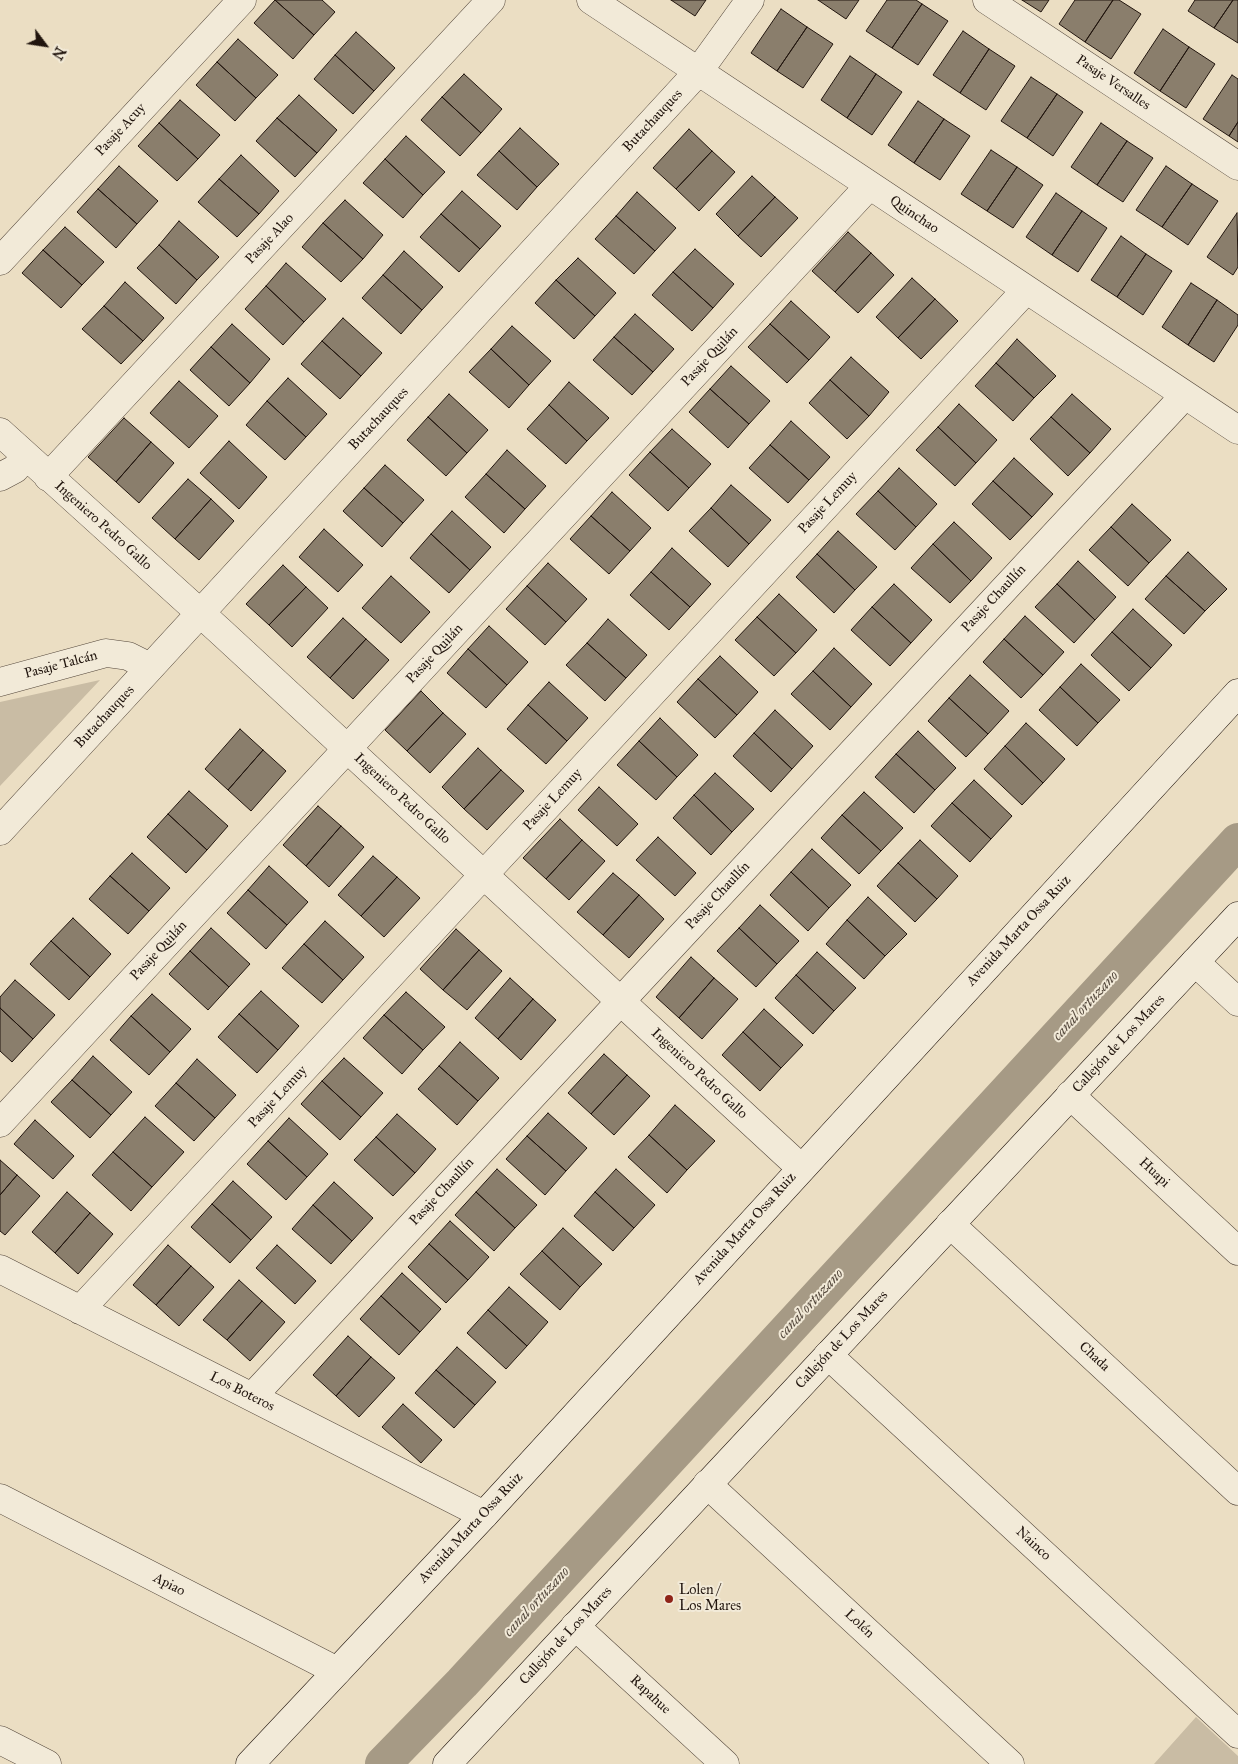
<!DOCTYPE html>
<html>
<head>
<meta charset="utf-8">
<style>
  body { margin:0 }
  #map { position:relative; width:1238px; height:1764px; overflow:hidden; background:#ebdec3; font-family:"IM FELL Great Primer",serif }
  canvas { display:block }
  .north { position:absolute; left:20px; top:20px; width:50px; height:50px; -webkit-text-stroke:4px #f2ead8; paint-order:stroke; rotate:121deg; font-size:14px; font-weight:700; line-height:20px; text-align:center; color:#21150e }
  .north::after { content:''; display:block; margin:auto; width:18px; height:22px; background:#21150e; clip-path:polygon(50% 0,100% 100%,50% 72%,0 100%) }
</style>
</head>
<body>
<div id="map">
<canvas width="1238" height="1764"></canvas>
<div class="north">N</div>
</div>
<script>
const context = document.querySelector('canvas').getContext('2d');
context.lineJoin = 'round';
function fillPath(path, color) { context.fillStyle = color; context.fill(path, 'evenodd'); }
const toPath = rows => new Path2D(rows.map(r => 'M' + r).join(''));
function stroke(path, color, width, dash) { context.strokeStyle = color; context.lineWidth = width; context.lineCap = dash ? 'butt' : 'round'; context.setLineDash(dash || []); context.stroke(path); }
function write(font, color, halo, rows, align = 'center') {
  context.font = font + ' "IM FELL Great Primer",serif'; context.lineWidth = 4; context.setLineDash([]); context.textBaseline = 'middle'; context.strokeStyle = halo; context.fillStyle = color; for (const [text, x, y, turn = 0] of rows) {
    context.save(); context.translate(x, y); context.rotate((+turn || 0) * Math.PI / 180); context.textAlign = isNaN(turn) ? turn : align; if (halo) context.strokeText(text, 0, 0); context.fillText(text, 0, 0); context.restore();
  }
}
fillPath(toPath([
  [100,680,0,786,0,702],
  [1196,1717,1238,1756,1238,1764,1154,1764]
]), '#c9bca4');
stroke(toPath([
  [383,1764,462,1683,1238,841]
]), '#a69a85', 36);
const building = toPath([
  [275,0,314,35,293,59,254,23,275,0],
  [275,0,322,0,335,12,314,35,275,0],
  [671,0,706,0,695,16,671,0],
  [818,0,859,0,846,19,818,0],
  [887,0,916,0,922,4,892,48,866,31,887,0],
  [1022,0,1049,0,1041,12,1022,0],
  [1075,0,1113,0,1085,42,1059,24,1075,0],
  [1113,0,1119,0,1141,14,1111,59,1085,42,1113,0],
  [1195,0,1233,0,1214,28,1188,11,1195,0],
  [1233,0,1238,0,1238,43,1214,28,1233,0],
  [922,4,948,21,918,65,892,48,922,4],
  [781,9,807,27,777,71,751,53,781,9],
  [807,27,833,44,803,88,777,71,807,27],
  [1163,29,1189,47,1160,91,1134,73,1163,29],
  [963,31,989,49,960,93,933,75,963,31],
  [356,32,395,68,374,91,335,55,356,32],
  [238,39,278,75,256,98,217,62,238,39],
  [1189,47,1215,64,1186,108,1160,91,1189,47],
  [989,49,1015,66,986,110,960,93,989,49],
  [335,55,374,91,353,114,314,79,335,55],
  [850,56,876,74,847,118,821,100,850,56],
  [217,62,256,98,235,121,196,85,217,62],
  [464,74,502,109,481,133,442,97,464,74],
  [876,74,902,92,872,135,847,118,876,74],
  [1232,75,1238,79,1238,122,1229,136,1203,119,1232,75],
  [1031,77,1057,94,1027,138,1001,121,1031,77],
  [1057,94,1083,112,1053,156,1027,138,1057,94],
  [299,95,337,130,317,153,277,118,299,95],
  [442,97,481,133,460,156,421,120,442,97],
  [180,100,220,135,198,159,159,123,180,100],
  [918,101,944,119,914,163,888,145,918,101],
  [277,118,317,153,295,177,256,141,277,118],
  [944,119,970,136,940,180,914,163,944,119],
  [1238,122,1238,142,1229,136,1238,122],
  [159,123,198,159,177,181,138,146,159,123],
  [1101,123,1127,141,1097,185,1071,167,1101,123],
  [520,128,559,164,537,187,499,151,520,128],
  [689,129,712,151,676,189,653,168,689,129],
  [406,136,445,172,423,195,385,159,406,136],
  [1127,141,1153,158,1123,202,1097,185,1127,141],
  [991,150,1017,167,987,211,961,194,991,150],
  [499,151,537,187,517,210,477,175,499,151],
  [712,151,735,172,699,211,676,189,712,151],
  [241,155,279,191,259,214,219,179,241,155],
  [385,159,423,195,403,218,363,183,385,159],
  [119,166,158,201,137,224,98,189,119,166],
  [1166,166,1192,184,1162,227,1136,210,1166,166],
  [1017,167,1043,185,1013,228,987,211,1017,167],
  [752,176,775,197,738,236,716,214,752,176],
  [219,179,259,214,237,237,198,202,219,179],
  [1192,184,1218,201,1188,245,1162,227,1192,184],
  [98,189,137,224,116,248,77,212,98,189],
  [462,191,501,226,480,249,441,214,462,191],
  [637,192,676,228,655,251,616,216,637,192],
  [1056,193,1082,211,1052,255,1026,237,1056,193],
  [775,197,798,218,761,257,738,236,775,197],
  [345,200,383,235,363,259,323,223,345,200],
  [1082,211,1107,228,1078,272,1052,255,1082,211],
  [1237,213,1238,267,1233,275,1207,257,1237,213],
  [441,214,480,249,459,272,420,237,441,214],
  [616,216,655,251,634,274,595,239,616,216],
  [179,221,219,257,197,280,159,245,179,221],
  [323,223,363,259,341,282,302,247,323,223],
  [65,227,104,262,82,285,43,250,65,227],
  [848,232,871,253,835,292,812,271,848,232],
  [1121,236,1146,254,1117,297,1091,280,1121,236],
  [159,245,197,280,176,304,137,268,159,245],
  [695,249,734,284,713,308,673,272,695,249],
  [43,250,82,285,61,308,22,273,43,250],
  [404,251,443,287,422,310,383,275,404,251],
  [871,253,894,275,858,313,835,292,871,253],
  [1146,254,1172,271,1143,315,1117,297,1146,254],
  [578,258,616,293,595,316,556,280,578,258],
  [286,263,326,299,304,322,266,286,286,263],
  [673,272,713,308,692,331,652,295,673,272],
  [383,275,422,310,401,334,362,298,383,275],
  [912,278,935,299,898,338,876,317,912,278],
  [556,280,595,316,574,339,535,303,556,280],
  [125,282,164,318,143,341,104,306,125,282],
  [1191,283,1217,300,1188,345,1162,327,1191,283],
  [266,286,304,322,283,345,245,309,266,286],
  [935,299,958,321,921,359,898,338,935,299],
  [1217,300,1238,315,1238,325,1214,362,1188,345,1217,300],
  [791,301,830,337,809,360,770,324,791,301],
  [104,306,143,341,121,364,82,329,104,306],
  [635,314,674,349,653,372,614,337,635,314],
  [343,318,382,353,361,376,322,341,343,318],
  [232,324,270,359,250,383,211,347,232,324],
  [770,324,809,360,787,383,748,347,770,324],
  [512,326,551,361,529,385,491,349,512,326],
  [614,337,653,372,632,395,593,360,614,337],
  [1017,339,1056,376,1034,398,996,363,1017,339],
  [322,341,361,376,340,399,301,364,322,341],
  [211,347,250,383,229,406,190,370,211,347],
  [491,349,529,385,509,408,469,372,491,349],
  [851,357,889,392,869,416,830,380,851,357],
  [996,363,1034,398,1013,421,975,386,996,363],
  [731,366,770,401,749,424,710,389,731,366],
  [288,378,327,414,306,437,267,401,288,378],
  [830,380,869,416,847,439,809,403,830,380],
  [179,381,218,416,189,448,150,413,179,381],
  [569,382,609,418,587,441,549,405,569,382],
  [710,389,749,424,728,448,689,412,710,389],
  [449,394,488,430,467,453,428,417,449,394],
  [1072,394,1111,429,1090,453,1051,417,1072,394],
  [267,401,306,437,285,460,246,425,267,401],
  [959,404,997,440,976,463,938,427,959,404],
  [549,405,587,441,566,464,527,429,549,405],
  [428,417,467,453,446,476,407,440,428,417],
  [1051,417,1090,453,1068,476,1030,439,1051,417],
  [124,418,151,442,116,482,88,457,124,418],
  [791,421,830,457,809,480,770,445,791,421],
  [938,427,976,463,955,486,916,450,938,427],
  [672,429,711,464,689,488,650,452,672,429],
  [229,441,267,477,239,509,200,473,229,441],
  [151,442,174,463,139,503,116,482,151,442],
  [770,445,809,480,788,503,749,468,770,445],
  [507,450,546,486,525,509,486,474,507,450],
  [650,452,689,488,668,511,629,475,650,452],
  [1014,458,1053,494,1032,517,993,481,1014,458],
  [385,465,424,500,403,523,364,488,385,465],
  [899,468,937,504,916,527,878,491,899,468],
  [486,474,525,509,504,533,465,497,486,474],
  [188,479,211,499,175,539,152,518,188,479],
  [993,481,1032,517,1010,540,972,504,993,481],
  [731,485,771,520,749,544,711,508,731,485],
  [364,488,403,523,382,547,343,511,364,488],
  [878,491,916,527,895,550,856,514,878,491],
  [612,492,651,528,630,551,591,516,612,492],
  [211,499,234,521,199,560,175,539,211,499],
  [1132,504,1171,540,1149,563,1111,527,1132,504],
  [711,508,749,544,728,567,689,531,711,508],
  [452,511,491,547,470,570,431,534,452,511],
  [591,516,630,551,609,574,570,539,591,516],
  [954,522,992,558,971,581,933,544,954,522],
  [1111,527,1149,563,1128,586,1089,550,1111,527],
  [324,529,363,565,338,592,299,557,324,529],
  [838,531,877,567,855,590,817,554,838,531],
  [431,534,470,570,449,593,410,558,431,534],
  [933,544,971,581,950,603,911,568,933,544],
  [672,548,711,584,690,607,651,572,672,548],
  [1188,552,1227,589,1205,611,1166,576,1188,552],
  [817,554,855,590,834,613,796,577,817,554],
  [1078,561,1116,597,1095,620,1057,584,1078,561],
  [548,563,587,599,566,622,527,586,548,563],
  [283,565,306,587,269,625,246,604,283,565],
  [651,572,690,607,669,630,630,595,651,572],
  [391,576,430,612,401,643,362,608,391,576],
  [1166,576,1205,611,1184,634,1145,599,1166,576],
  [894,584,932,620,911,643,872,607,894,584],
  [1057,584,1095,620,1074,643,1035,607,1057,584],
  [527,586,566,622,545,645,506,609,527,586],
  [306,587,328,608,292,647,269,625,306,587],
  [779,594,817,630,796,653,757,617,779,594],
  [872,607,911,643,890,666,851,630,872,607],
  [1133,609,1172,645,1151,668,1112,632,1133,609],
  [1025,616,1064,652,1043,675,1004,639,1025,616],
  [757,617,796,653,774,676,735,640,757,617],
  [343,618,366,639,330,678,307,657,343,618],
  [608,619,647,655,626,678,587,643,608,619],
  [489,626,528,662,507,685,468,649,489,626],
  [1112,632,1151,668,1129,691,1091,655,1112,632],
  [366,639,389,660,353,699,330,678,366,639],
  [1004,639,1043,675,1021,698,983,662,1004,639],
  [587,643,626,678,605,701,566,665,587,643],
  [834,648,872,684,851,707,813,671,834,648],
  [468,649,507,685,486,708,447,673,468,649],
  [720,656,758,692,737,715,698,679,720,656],
  [1081,664,1120,700,1098,723,1060,687,1081,664],
  [813,671,851,707,830,730,791,694,813,671],
  [970,675,1009,711,988,734,949,698,970,675],
  [698,679,737,715,715,738,677,702,698,679],
  [549,682,588,718,567,741,528,705,549,682],
  [1060,687,1098,723,1077,746,1039,710,1060,687],
  [421,691,443,713,407,751,385,730,421,691],
  [949,698,988,734,966,757,928,721,949,698],
  [528,705,567,741,546,764,507,729,528,705],
  [775,710,813,746,792,769,754,733,775,710],
  [443,713,466,734,430,773,407,751,443,713],
  [660,718,698,755,677,777,639,741,660,718],
  [1026,723,1065,759,1043,783,1005,746,1026,723],
  [240,729,263,750,228,790,205,769,240,729],
  [918,731,956,768,935,790,896,754,918,731],
  [754,733,792,769,771,792,733,756,754,733],
  [639,741,677,777,656,800,617,765,639,741],
  [1005,746,1043,783,1022,805,984,769,1005,746],
  [478,748,501,770,464,809,442,787,478,748],
  [263,750,286,771,251,811,228,790,263,750],
  [896,754,935,790,914,813,875,777,896,754],
  [501,770,524,791,487,830,464,809,501,770],
  [715,773,754,809,732,832,694,795,715,773],
  [974,780,1012,816,991,839,952,803,974,780],
  [599,787,638,824,617,846,578,810,599,787],
  [189,791,228,826,207,850,168,814,189,791],
  [864,792,903,828,881,851,842,815,864,792],
  [694,795,732,832,711,855,673,818,694,795],
  [952,803,991,839,970,862,931,826,952,803],
  [318,806,341,826,306,866,283,845,318,806],
  [168,814,207,850,186,873,147,837,168,814],
  [842,815,881,851,859,874,821,838,842,815],
  [560,819,582,840,546,879,523,858,560,819],
  [341,826,364,847,329,887,306,866,341,826],
  [658,837,696,873,675,896,636,860,658,837],
  [582,840,605,861,569,900,546,879,582,840],
  [920,840,958,876,937,899,898,863,920,840],
  [812,849,851,885,829,908,791,872,812,849],
  [132,853,170,888,149,911,110,876,132,853],
  [373,856,397,877,361,916,338,895,373,856],
  [898,863,937,899,915,922,877,886,898,863],
  [269,866,308,902,287,925,248,890,269,866],
  [791,872,829,908,808,931,770,895,791,872],
  [613,873,639,895,603,935,577,912,613,873],
  [110,876,149,911,128,934,89,899,110,876],
  [397,877,420,898,384,937,361,916,397,877],
  [248,890,287,925,266,949,227,913,248,890],
  [639,895,664,919,629,958,603,935,639,895],
  [868,897,907,934,885,956,847,920,868,897],
  [760,905,799,941,777,964,739,928,760,905],
  [73,918,111,954,90,977,51,941,73,918],
  [847,920,885,956,864,979,826,944,847,920],
  [325,921,364,957,343,980,304,944,325,921],
  [211,928,250,964,229,987,190,951,211,928],
  [739,928,777,964,756,987,717,951,739,928],
  [456,929,479,950,443,990,420,969,456,929],
  [51,941,90,977,69,1000,30,964,51,941],
  [304,944,343,980,322,1003,282,968,304,944],
  [479,950,502,971,467,1010,443,990,479,950],
  [190,951,229,987,208,1010,169,974,190,951],
  [817,952,856,988,834,1011,796,975,817,952],
  [691,957,714,978,679,1018,656,997,691,957],
  [796,975,834,1011,813,1034,775,998,796,975],
  [510,978,533,999,498,1039,475,1018,510,978],
  [714,978,738,999,702,1039,679,1018,714,978],
  [15,980,55,1015,33,1039,0,1008,0,997,15,980],
  [261,991,299,1026,278,1050,239,1014,261,991],
  [406,992,445,1027,423,1050,384,1015,406,992],
  [152,994,191,1029,170,1052,131,1016,152,994],
  [533,999,556,1020,521,1060,498,1039,533,999],
  [0,1008,33,1039,12,1062,0,1051,0,1008],
  [764,1009,803,1045,781,1068,743,1032,764,1009],
  [239,1014,278,1050,257,1073,218,1037,239,1014],
  [384,1015,423,1050,402,1074,363,1038,384,1015],
  [131,1016,170,1052,149,1075,110,1040,131,1016],
  [743,1032,781,1068,760,1091,722,1055,743,1032],
  [460,1042,499,1078,478,1101,439,1066,460,1042],
  [604,1054,627,1075,591,1114,568,1093,604,1054],
  [93,1056,132,1092,111,1115,72,1080,93,1056],
  [344,1058,383,1093,361,1117,322,1081,344,1058],
  [197,1059,236,1095,215,1118,176,1083,197,1059],
  [439,1066,478,1101,457,1125,418,1089,439,1066],
  [627,1075,650,1096,614,1135,591,1114,627,1075],
  [72,1080,111,1115,90,1138,51,1102,72,1080],
  [322,1081,361,1117,340,1140,301,1104,322,1081],
  [176,1083,215,1118,194,1141,155,1106,176,1083],
  [675,1105,715,1141,687,1170,649,1135,675,1105],
  [548,1113,587,1148,566,1171,527,1136,548,1113],
  [397,1114,436,1149,415,1173,376,1137,397,1114],
  [145,1117,184,1152,152,1187,113,1152,145,1117],
  [289,1118,328,1154,307,1177,268,1141,289,1118],
  [35,1120,74,1156,53,1179,14,1144,35,1120],
  [649,1135,687,1170,667,1193,628,1157,649,1135],
  [527,1136,566,1171,545,1195,506,1159,527,1136],
  [376,1137,415,1173,393,1196,354,1160,376,1137],
  [268,1141,307,1177,286,1200,247,1164,268,1141],
  [113,1152,152,1187,131,1211,92,1175,113,1152],
  [0,1160,17,1175,0,1195,0,1160],
  [497,1169,537,1205,515,1228,476,1192,497,1169],
  [616,1169,655,1205,634,1228,595,1192,616,1169],
  [17,1175,40,1196,5,1235,0,1231,0,1195,17,1175],
  [233,1181,272,1217,251,1240,212,1204,233,1181],
  [334,1182,373,1218,352,1241,313,1205,334,1182],
  [67,1192,90,1213,55,1253,32,1232,67,1192],
  [476,1192,515,1228,494,1251,455,1215,476,1192],
  [595,1192,634,1228,613,1251,574,1216,595,1192],
  [212,1204,251,1240,230,1263,191,1227,212,1204],
  [313,1205,352,1241,331,1264,292,1229,313,1205],
  [90,1213,113,1234,78,1274,55,1253,90,1213],
  [450,1221,489,1257,468,1280,429,1244,450,1221],
  [563,1228,602,1264,580,1287,542,1251,563,1228],
  [429,1244,468,1280,446,1303,408,1267,429,1244],
  [168,1245,191,1266,156,1305,133,1285,168,1245],
  [277,1245,316,1281,295,1304,256,1268,277,1245],
  [542,1251,580,1287,560,1310,520,1274,542,1251],
  [191,1266,214,1287,179,1326,156,1305,191,1266],
  [402,1273,441,1309,420,1332,381,1296,402,1273],
  [239,1280,262,1301,227,1340,203,1320,239,1280],
  [509,1287,548,1322,527,1346,488,1310,509,1287],
  [381,1296,420,1332,399,1355,360,1319,381,1296],
  [262,1301,285,1322,250,1361,227,1340,262,1301],
  [488,1310,527,1346,506,1369,467,1333,488,1310],
  [348,1336,371,1357,336,1396,313,1375,348,1336],
  [457,1347,496,1382,475,1405,436,1370,457,1347],
  [371,1357,395,1378,359,1417,336,1396,371,1357],
  [436,1370,475,1405,454,1428,415,1393,436,1370],
  [403,1404,442,1440,421,1463,382,1427,403,1404]
]);
fillPath(building, '#8a7e6c');
stroke(building, '#21150e', 1);
const street = toPath([
  [591,0,1238,430],
  [987,0,1238,166],
  [0,261,242,0],
  [0,432,220,631,801,1168],
  [0,477,15,469,26,456],
  [48,477,491,0],
  [0,682,106,653,128,656,150,667],
  [0,831,698,72,750,0],
  [1195,962,1238,1002],
  [1070,1095,1238,1251],
  [0,1123,869,186],
  [950,1224,1238,1491],
  [0,1269,484,1515],
  [80,1310,1026,290],
  [828,1355,1238,1734],
  [252,1397,1185,395],
  [707,1484,1010,1764],
  [0,1498,337,1671],
  [575,1626,725,1764],
  [0,1740,47,1764]
]);
const secondary = toPath([
  [250,1764,484,1515,1238,693],
  [447,1764,1238,916]
]);
stroke(street, '#54473b', 29);
stroke(secondary, '#21150e', 29);
stroke(street, '#f2ead8', 28);
stroke(secondary, '#f2ead8', 28);
for (const [x, y, r, color] of [
  [669,1599,5,"#8f2418"]
]) { const dot = new Path2D(); dot.arc(x, y, r, 0, 2 * Math.PI); context.fillStyle = color; context.fill(dot); stroke(dot, '#f2ead8', 2); }
write('14px', '#21150e', '#f2ead8', [
  ["Pasaje Versalles",1113,83,34],
  ["Butachauques",653,121,-47],
  ["Pasaje Acuy",121,130,-47],
  ["Quinchao",914,215,34],
  ["Pasaje Alao",270,239,-47],
  ["Pasaje Quilán",710,357,-47],
  ["Butachauques",379,419,-47],
  ["Pasaje Lemuy",828,503,-47],
  ["Ingeniero Pedro Gallo",103,526,42],
  ["Pasaje Chaullín",994,599,-47],
  ["Pasaje Quilán",435,654,-47],
  ["Pasaje Talcán",61,665,-15],
  ["Butachauques",105,717,-47],
  ["Ingeniero Pedro Gallo",402,799,43],
  ["Pasaje Lemuy",553,800,-47],
  ["Pasaje Chaullín",718,896,-47],
  ["Avenida Marta Ossa Ruiz",1019,931,-47],
  ["Pasaje Quilán",159,951,-47],
  ["Callejón de Los Mares",1119,1044,-47],
  ["Ingeniero Pedro Gallo",699,1074,43],
  ["Pasaje Lemuy",278,1097,-47],
  ["Huapi",1154,1173,43],
  ["Pasaje Chaullín",442,1192,-47],
  ["Avenida Marta Ossa Ruiz",745,1229,-48],
  ["Callejón de Los Mares",842,1340,-47],
  ["Chada",1094,1357,43],
  ["Los Boteros",242,1392,27],
  ["Avenida Marta Ossa Ruiz",471,1528,-47],
  ["Nainco",1033,1544,43],
  ["Apiao",169,1585,27],
  ["Lolén",859,1624,43],
  ["Callejón de Los Mares",566,1636,-47],
  ["Rapahue",650,1695,43]
]);
write('14px', '#21150e', '#f2ead8', [
  ["Lolen /",679,1591],
  ["Los Mares",679,1607]
], 'left');
write('italic 15px', '#564a3e', '#f2ead8', [
  ["canal ortuzano",1086,1006,-47],
  ["canal ortuzano",811,1304,-47],
  ["canal ortuzano",537,1602,-47]
]);
</script>
</body>
</html>
